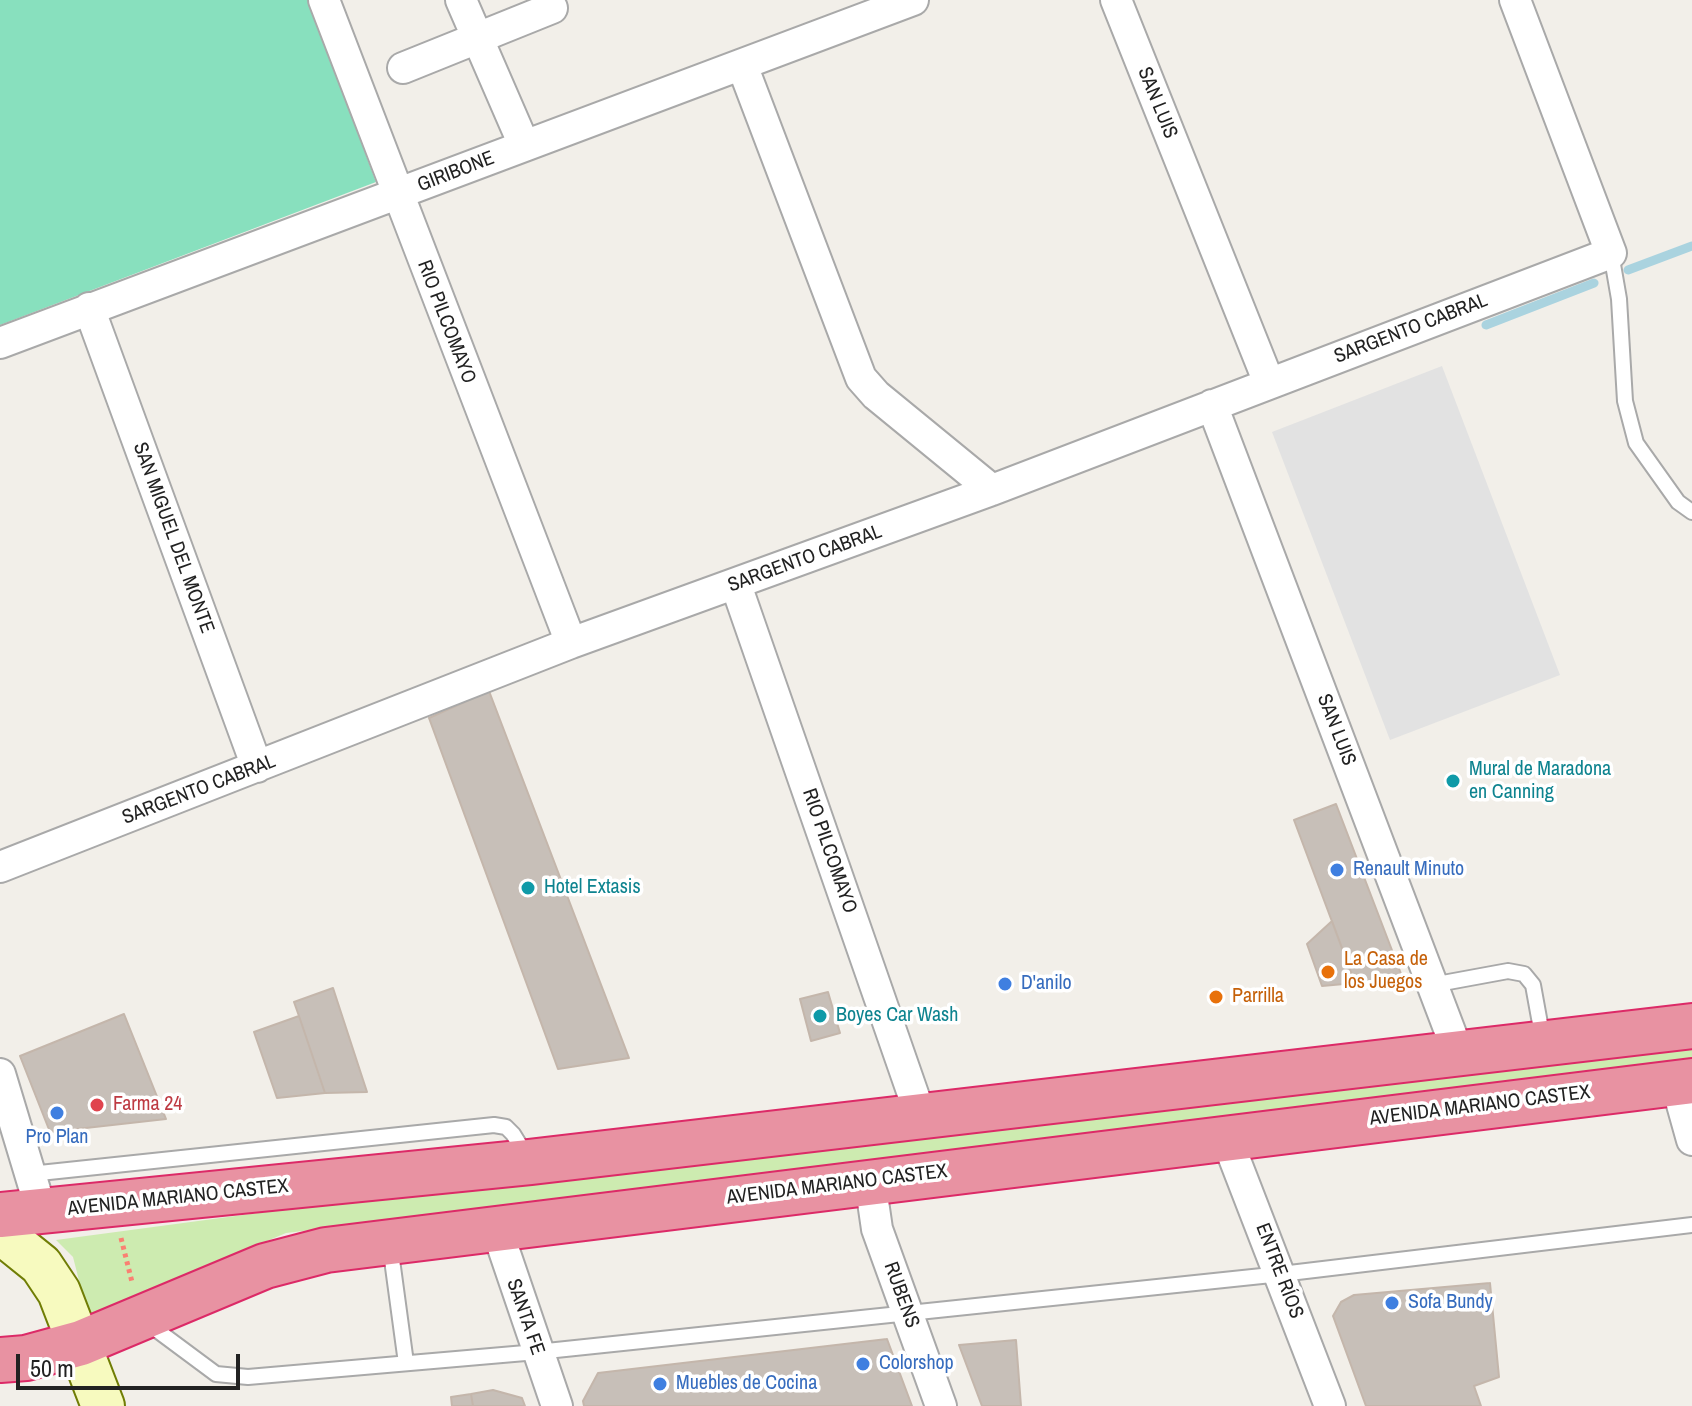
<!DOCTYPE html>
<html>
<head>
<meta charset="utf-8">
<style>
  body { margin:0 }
  #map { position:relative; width:1692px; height:1406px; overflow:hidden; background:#f2efe9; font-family:"Archivo Narrow",sans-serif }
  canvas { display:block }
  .scale { position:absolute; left:16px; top:1354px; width:224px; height:36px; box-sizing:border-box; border:4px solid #222; border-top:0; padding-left:10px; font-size:24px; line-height:28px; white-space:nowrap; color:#222; -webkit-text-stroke:6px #fff; paint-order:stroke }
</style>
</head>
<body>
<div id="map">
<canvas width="1692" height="1406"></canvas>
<div class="scale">50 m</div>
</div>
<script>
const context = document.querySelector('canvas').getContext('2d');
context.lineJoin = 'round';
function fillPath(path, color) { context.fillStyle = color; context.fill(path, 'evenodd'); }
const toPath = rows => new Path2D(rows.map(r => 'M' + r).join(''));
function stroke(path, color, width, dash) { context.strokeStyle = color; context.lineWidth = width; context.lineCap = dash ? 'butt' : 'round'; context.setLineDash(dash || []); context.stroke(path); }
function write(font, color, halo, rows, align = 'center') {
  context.font = font + ' "Archivo Narrow",sans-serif'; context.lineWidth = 7; context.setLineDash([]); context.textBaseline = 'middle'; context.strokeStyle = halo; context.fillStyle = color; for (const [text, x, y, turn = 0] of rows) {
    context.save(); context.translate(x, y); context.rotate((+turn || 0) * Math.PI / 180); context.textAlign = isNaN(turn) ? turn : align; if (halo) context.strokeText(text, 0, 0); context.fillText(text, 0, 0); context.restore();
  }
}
fillPath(toPath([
  [1692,1044,1692,1065,286,1233,88,1316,73,1257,56,1240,288,1209]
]), '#cdebb0');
fillPath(toPath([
  [0,0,308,0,376,182,0,325]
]), '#88e0be');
fillPath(toPath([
  [1442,366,1560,675,1390,740,1272,432]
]), '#e2e2e2');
stroke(toPath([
  [1628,270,1692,246],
  [1486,325,1594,283]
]), '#aad3df', 9);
const building = toPath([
  [489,691,629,1058,558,1069,429,718,489,691],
  [1336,804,1403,979,1355,983,1294,820,1336,804],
  [1332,921,1355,983,1322,986,1307,944,1332,921],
  [333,988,367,1092,325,1093,299,1016,294,1002,333,988],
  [828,992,840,1033,811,1041,800,999,828,992],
  [124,1014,166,1119,50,1132,20,1056,124,1014],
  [299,1016,325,1093,277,1098,254,1032,299,1016],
  [1490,1283,1499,1377,1474,1386,1481,1406,1366,1406,1333,1316,1341,1302,1354,1295,1490,1283],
  [887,1339,912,1406,584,1406,583,1401,598,1373,887,1339],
  [1016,1340,1021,1406,982,1406,959,1345,1016,1340],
  [493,1390,522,1398,525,1406,473,1406,471,1394,493,1390],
  [471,1394,473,1406,452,1406,451,1397,471,1394]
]);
fillPath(building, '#c7bfb8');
stroke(building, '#c4b6ab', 2);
const lane = toPath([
  [1611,253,1619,299,1625,401,1636,443,1678,502,1692,512],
  [1432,985,1508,971,1524,974,1533,985,1543,1040],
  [30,1174,494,1125,506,1127,513,1134,526,1155],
  [390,1245,406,1363],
  [146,1322,216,1374,248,1377,537,1352,1281,1274,1692,1225]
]);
const street = toPath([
  [324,0,571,643],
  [461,0,524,145],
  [1116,0,1269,383],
  [742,65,861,378,876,395,992,490],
  [403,68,552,8],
  [89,308,257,767],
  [0,343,913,0],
  [1212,405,1459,1055],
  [736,585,921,1117],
  [0,867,571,643,992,490,1611,253,1515,0],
  [0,1074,41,1210],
  [1676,1083,1692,1140],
  [1226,1137,1330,1406],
  [870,1181,877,1229,941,1406],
  [496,1227,557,1406]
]);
const secondary = toPath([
  [0,1232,41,1265,59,1292,103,1406]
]);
const highway = toPath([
  [0,1215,530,1162,1692,1026],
  [0,1360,26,1358,81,1343,265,1266,326,1250,1692,1081]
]);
stroke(lane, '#a9a9a9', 18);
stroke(street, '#a9a9a9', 34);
stroke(secondary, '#707d05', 46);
stroke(highway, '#dc2a67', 48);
stroke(toPath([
  [121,1238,132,1282]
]), '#fa8072', 5, [4, 4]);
stroke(lane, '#fff', 14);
stroke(street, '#fff', 30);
stroke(secondary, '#f7fabf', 42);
stroke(highway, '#e892a2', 44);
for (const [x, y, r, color] of [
  [1453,781,8,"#0f9aa8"],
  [1337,870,8,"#3f7fe0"],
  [528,888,8,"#0f9aa8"],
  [1328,972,8,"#e8710a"],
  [1005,984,8,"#3f7fe0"],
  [1216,997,8,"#e8710a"],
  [820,1016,8,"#0f9aa8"],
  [97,1105,8,"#e0444e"],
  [57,1113,8,"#3f7fe0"],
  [1392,1303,8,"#3f7fe0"],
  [863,1364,8,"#3f7fe0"],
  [660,1384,8,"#3f7fe0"]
]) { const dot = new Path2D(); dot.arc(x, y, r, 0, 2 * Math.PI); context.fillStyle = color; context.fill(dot); stroke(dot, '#fff', 3); }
write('20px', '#222', '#fff', [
  ["SAN LUIS",1157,103,68],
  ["GIRIBONE",456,172,-21],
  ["RIO PILCOMAYO",446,322,69],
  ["SARGENTO CABRAL",1411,329,-21],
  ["SAN MIGUEL DEL MONTE",173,538,70],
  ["SARGENTO CABRAL",805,559,-20],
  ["SAN LUIS",1336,730,69],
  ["SARGENTO CABRAL",199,790,-21],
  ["RIO PILCOMAYO",829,851,71],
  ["AVENIDA MARIANO CASTEX",1480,1106,-7],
  ["AVENIDA MARIANO CASTEX",837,1185,-7],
  ["AVENIDA MARIANO CASTEX",178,1198,-6],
  ["ENTRE RÍOS",1279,1271,69],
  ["RUBENS",901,1295,70],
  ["SANTA FE",525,1317,71]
]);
write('20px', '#0d838f', '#fff', [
  ["Mural de Maradona",1469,770],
  ["en Canning",1469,793],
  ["Hotel Extasis",544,888],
  ["Boyes Car Wash",836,1016]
], 'left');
write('20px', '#366cbe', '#fff', [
  ["Renault Minuto",1353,870],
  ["D'anilo",1021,984],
  ["Pro Plan",57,1138,"center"],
  ["Sofa Bundy",1408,1303],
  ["Colorshop",879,1364],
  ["Muebles de Cocina",676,1384]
], 'left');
write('20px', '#c56008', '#fff', [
  ["La Casa de",1344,960],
  ["los Juegos",1344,983],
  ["Parrilla",1232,997]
], 'left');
write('20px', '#be3a42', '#fff', [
  ["Farma 24",113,1105]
], 'left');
</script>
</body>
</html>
